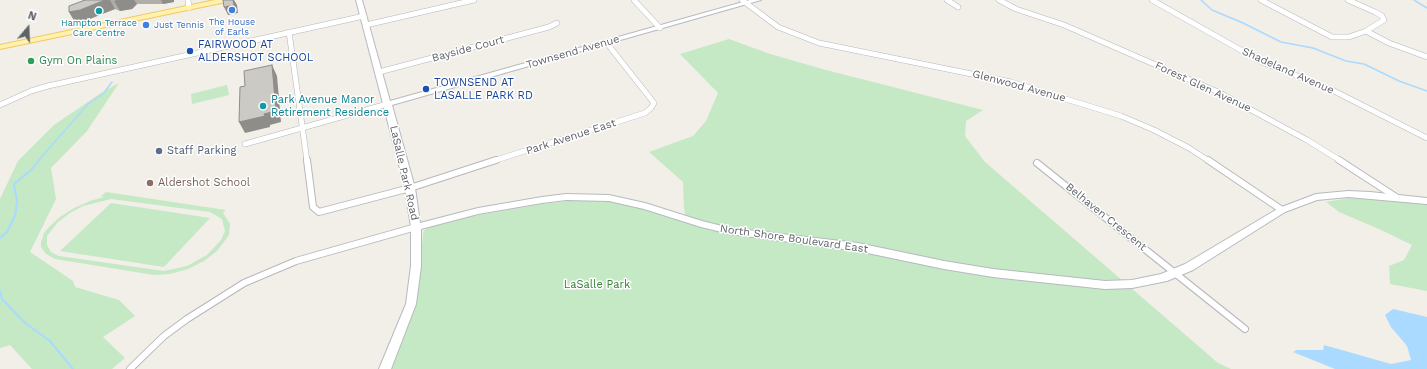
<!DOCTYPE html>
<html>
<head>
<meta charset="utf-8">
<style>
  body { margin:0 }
  #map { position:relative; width:1427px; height:369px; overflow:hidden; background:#f1efe8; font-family:"Work Sans",sans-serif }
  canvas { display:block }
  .north { position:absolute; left:8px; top:8px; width:40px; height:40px; -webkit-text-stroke:3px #fff; paint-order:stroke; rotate:19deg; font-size:11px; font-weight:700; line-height:16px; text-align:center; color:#5f6368 }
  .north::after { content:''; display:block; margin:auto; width:14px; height:18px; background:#5f6368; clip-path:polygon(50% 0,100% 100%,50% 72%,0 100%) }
</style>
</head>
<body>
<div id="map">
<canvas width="1427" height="369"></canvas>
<div class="north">N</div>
</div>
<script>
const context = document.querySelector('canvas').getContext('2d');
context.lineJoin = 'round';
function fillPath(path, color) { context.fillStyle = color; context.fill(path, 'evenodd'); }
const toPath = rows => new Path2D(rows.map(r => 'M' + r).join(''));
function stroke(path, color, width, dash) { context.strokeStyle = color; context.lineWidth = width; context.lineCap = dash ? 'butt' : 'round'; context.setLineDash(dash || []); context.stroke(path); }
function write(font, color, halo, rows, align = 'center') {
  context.font = font + ' "Work Sans",sans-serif'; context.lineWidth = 3; context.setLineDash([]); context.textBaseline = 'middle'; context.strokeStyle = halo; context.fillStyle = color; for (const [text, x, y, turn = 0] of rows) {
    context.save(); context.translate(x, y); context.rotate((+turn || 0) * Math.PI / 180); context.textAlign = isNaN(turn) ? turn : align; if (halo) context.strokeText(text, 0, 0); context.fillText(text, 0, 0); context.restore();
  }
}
fillPath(toPath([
  [729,39,770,54,826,70,983,110,966,121,965,136,985,162,1218,363,1231,369,384,369,388,361,398,351,403,341,402,329,405,322,410,321,412,314,416,299,421,262,423,232,427,228,473,216,542,204,579,200,608,201,629,205,687,223,684,208,683,182,649,152,693,136,706,121,718,93,680,54],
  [119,83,87,131,51,168,56,199,30,252,73,281,75,287,119,300,135,316,103,337,125,358,112,369,32,369,10,345,0,348,0,199,18,161,54,125,101,93],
  [227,85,229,95,192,104,191,94],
  [106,192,226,210,223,213,230,224,229,235,217,251,204,261,188,269,170,274,154,275,55,259,46,254,41,247,41,242,44,233,49,227,60,217,74,208,90,201,104,197,101,196],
  [111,199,210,212,222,219,225,231,221,240,207,255,187,266,164,271,59,256,51,252,47,245,47,236,58,222,70,213,83,206],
  [1355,197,1427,204,1427,291,1390,284,1389,266,1404,260,1412,245,1379,229,1339,212,1326,202],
  [111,203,210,218,164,267,60,251]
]), '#c5e8c5');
fillPath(toPath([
  [1393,309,1427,317,1427,369,1335,369,1293,352,1297,350,1323,350,1324,345,1391,364,1411,360,1407,346,1391,327,1385,315]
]), '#aadaff');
stroke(toPath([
  [1201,0,1212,10,1243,23,1281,42,1313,48,1346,61,1364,64,1399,81,1427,91],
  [1414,0,1427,8],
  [38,161,88,104,103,94,112,82]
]), '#aadaff', 1.5);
stroke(toPath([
  [0,238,7,232,15,216,17,201,14,184,31,170,39,160],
  [0,291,2,299,25,323,50,341,73,369]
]), '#aadaff', 2);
const streetFar1 = toPath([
  [188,0,189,8],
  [634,0,660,28],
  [742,0,778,27,819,43,1011,82,1121,116,1154,130,1189,148,1209,161],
  [947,0,958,7],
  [999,0,1016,9,1064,25,1218,92,1307,140,1341,161],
  [1152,0,1262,62,1332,90,1427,138],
  [1261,0,1332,37,1349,37,1366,31,1384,20,1382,16,1375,12,1348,0],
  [366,25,474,0],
  [1366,31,1389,43,1427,57],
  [289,32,307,161],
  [379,72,549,27,557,23],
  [0,105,31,91,48,86,364,16],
  [245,144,387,104],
  [493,161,645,113,651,108,654,103,606,42]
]);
const street = toPath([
  [307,160,313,207,319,212,410,188,496,160],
  [1208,160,1282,210],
  [1339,160,1396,197],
  [1037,163,1245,329],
  [130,369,164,336,187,319,244,283,296,261,416,227]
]);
const secondary = toPath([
  [356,0,362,0,390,101,750,0,761,0,392,105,415,188,420,223,478,208,542,197,566,194,609,195,645,203,702,221,730,228,858,243,944,261,993,269,1105,281,1132,280,1161,274,1185,264,1279,208,1316,194,1348,191,1370,192,1427,198,1427,204,1348,197,1317,200,1285,212,1193,270,1167,281,1132,288,1105,289,993,277,944,269,858,251,730,234,701,227,644,209,609,201,566,200,542,203,478,214,421,229,421,266,416,304,391,369,379,369,406,304,411,266,411,227,405,188,356,0]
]);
const primary = toPath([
  [215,0,230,0,226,2,0,49,0,45,215,0]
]);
stroke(streetFar1, '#b5b8bc', 6);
stroke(street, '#b5b8bc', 8);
stroke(secondary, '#b6babf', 2);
stroke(primary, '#f2c960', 2);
stroke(streetFar1, '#fff', 5);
stroke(street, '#fff', 6);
fillPath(secondary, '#fff');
fillPath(primary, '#fff2af');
fillPath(toPath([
  [85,0,174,0,174,2,163,4,137,4,132,9,120,11,115,9,87,20,75,22,69,12]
]), '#afaea9');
fillPath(toPath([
  [105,0,110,0,115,9,87,20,75,22,69,12],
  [117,0,134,0,137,4,132,9,120,11,114,1],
  [161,0,174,0,174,2,163,4],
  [233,0,234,0,237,5,238,13,228,15,224,7],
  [272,65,277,76,281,122,270,125,270,127,245,133,239,122,264,114]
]), '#8f8d8a');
const building = toPath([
  [85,0,105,0,80,10,69,12,69,6,85,0],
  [223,0,233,0,234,5,224,7,223,0],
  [272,65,276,111,264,114,265,116,239,122,240,87,245,86,244,71,272,65]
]);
fillPath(building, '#cccac5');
stroke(building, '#8f8d8a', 1);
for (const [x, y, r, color] of [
  [232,10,4,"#3f7fe0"],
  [99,11,4,"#0f9aa8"],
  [146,25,4,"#3f7fe0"],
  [190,51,4,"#1a4fb4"],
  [31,61,4,"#2e9e5b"],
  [426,89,4,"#1a4fb4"],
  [263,106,4,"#0f9aa8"],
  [159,151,4,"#5c6f8a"],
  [150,183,4,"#8d6e63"]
]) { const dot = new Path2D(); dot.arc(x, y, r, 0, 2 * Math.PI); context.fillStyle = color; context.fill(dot); stroke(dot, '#fff', 1.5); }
write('9px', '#366cbe', '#fff', [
  ["The House",232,22],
  ["of Earls",232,32],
  ["Just Tennis",154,25,"left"]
]);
write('9px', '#0d838f', '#fff', [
  ["Hampton Terrace",99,23],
  ["Care Centre",99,33]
]);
write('11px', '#164399', '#fff', [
  ["FAIRWOOD AT",198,45],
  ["ALDERSHOT SCHOOL",198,58],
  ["TOWNSEND AT",434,83],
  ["LASALLE PARK RD",434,96]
], 'left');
write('11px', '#5f6368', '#fff', [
  ["Bayside Court",468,49,-15],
  ["Townsend Avenue",573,52,-16],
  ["Shadeland Avenue",1288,71,24],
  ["Glenwood Avenue",1019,86,15],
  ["Forest Glen Avenue",1203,87,25],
  ["Park Avenue East",571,137,-18],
  ["LaSalle Park Road",404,173,77],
  ["Belhaven Crescent",1106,217,39],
  ["North Shore Boulevard East",794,239,8]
]);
write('11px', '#27864d', '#fff', [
  ["Gym On Plains",39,61]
], 'left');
write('11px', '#0d838f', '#fff', [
  ["Park Avenue Manor",271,100],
  ["Retirement Residence",271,113]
], 'left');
write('11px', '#4e5e75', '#fff', [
  ["Staff Parking",167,151]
], 'left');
write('11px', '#785e54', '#fff', [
  ["Aldershot School",158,183]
], 'left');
write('11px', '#348238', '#fff', [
  ["LaSalle Park",597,285]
]);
</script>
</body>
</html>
